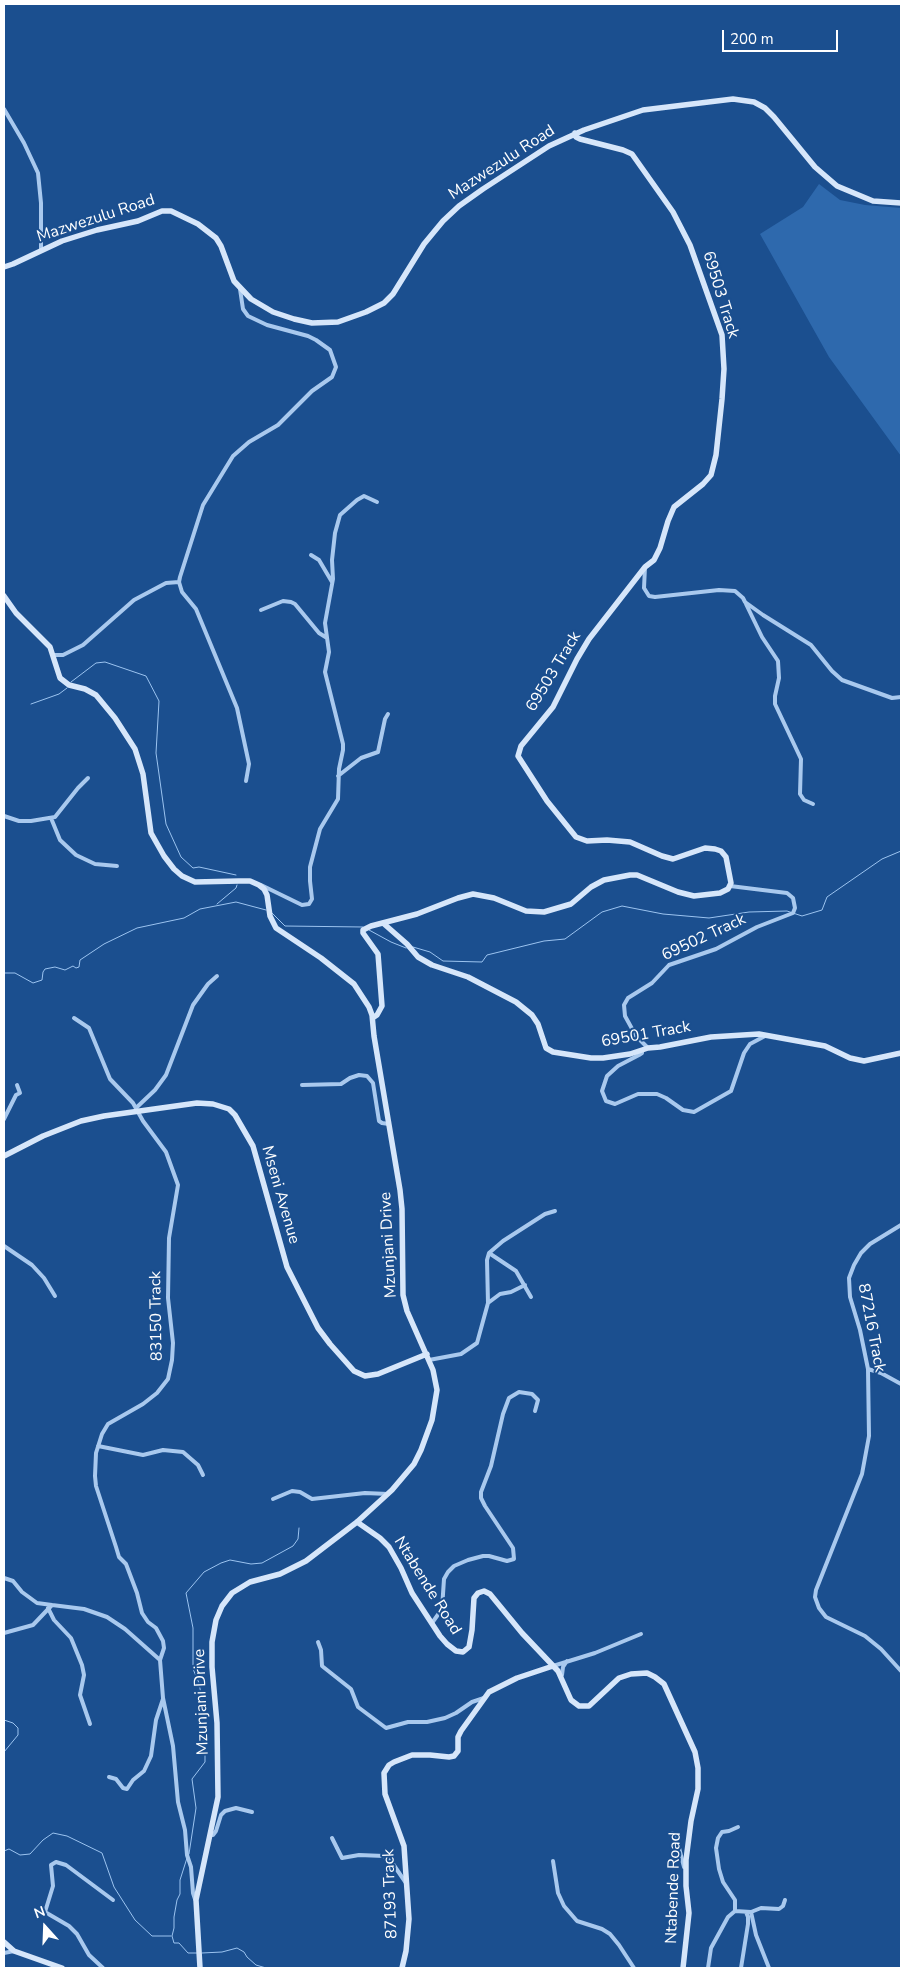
<!DOCTYPE html>
<html>
<head>
<meta charset="utf-8">
<style>
  body { margin:0 }
  #map { position:relative; width:905px; height:1972px; overflow:hidden; background:#1b4f8f; font-family:"Nunito Sans",sans-serif }
  canvas { display:block }
  .frame { position:absolute; inset:0; border:5px solid #fff; pointer-events:none }
  .north { position:absolute; left:20px; top:1902px; width:50px; height:50px; -webkit-text-stroke:4px #1b4f8f; paint-order:stroke; rotate:340deg; font-size:14px; font-weight:700; line-height:20px; text-align:center; color:#fff }
  .north::after { content:''; display:block; margin:auto; width:18px; height:22px; background:#fff; clip-path:polygon(50% 0,100% 100%,50% 72%,0 100%) }
  .scale { position:absolute; left:722px; top:30px; width:116px; height:22px; box-sizing:border-box; border:2px solid #fff; border-top:0; padding-left:6px; font-size:15px; line-height:18px; white-space:nowrap; color:#fff; -webkit-text-stroke:4px #1b4f8f; paint-order:stroke }
</style>
</head>
<body>
<div id="map">
<canvas width="905" height="1972"></canvas>
<div class="frame"></div>
<div class="north">N</div>
<div class="scale">200 m</div>
</div>
<script>
const context = document.querySelector('canvas').getContext('2d');
context.lineJoin = 'round';
function fillPath(path, color) { context.fillStyle = color; context.fill(path, 'evenodd'); }
const toPath = rows => new Path2D(rows.map(r => 'M' + r).join(''));
function stroke(path, color, width, dash) { context.strokeStyle = color; context.lineWidth = width; context.lineCap = dash ? 'butt' : 'round'; context.setLineDash(dash || []); context.stroke(path); }
function write(font, color, halo, rows, align = 'center') {
  context.font = font + ' "Nunito Sans",sans-serif'; context.lineWidth = 4; context.setLineDash([]); context.textBaseline = 'middle'; context.strokeStyle = halo; context.fillStyle = color; for (const [text, x, y, turn = 0] of rows) {
    context.save(); context.translate(x, y); context.rotate((+turn || 0) * Math.PI / 180); context.textAlign = isNaN(turn) ? turn : align; if (halo) context.strokeText(text, 0, 0); context.fillText(text, 0, 0); context.restore();
  }
}
fillPath(toPath([
  [819,184,840,200,865,205,901,208,901,456,829,357,760,234,803,207]
]), '#2e69ad');
stroke(toPath([
  [71,682,96,663,105,662,146,676,159,701,156,753,158,767,166,824,181,857,193,868,199,867,236,875],
  [31,704,59,694,67,688],
  [217,904,236,888,237,885],
  [272,913,285,926,363,927],
  [369,930,391,942,406,948],
  [413,947,430,952,443,961,482,962,487,955,544,941,565,939,602,912,622,906,663,914,709,918,749,912,787,911,802,916,822,910,827,897,882,859,901,851],
  [4,973,15,973,33,983,42,980,43,972,45,969,55,967,65,970,73,966,76,968,79,967,80,960,104,944,137,928,184,918,200,909,236,902,266,910],
  [4,1720,13,1723,18,1728,18,1735,4,1752],
  [4,1851,9,1849,20,1855,30,1854,43,1840,53,1833,67,1836,102,1853,114,1887,135,1920,152,1936,171,1936],
  [189,1854,196,1808,192,1779,205,1762,205,1754,201,1723,204,1711,199,1683,193,1669,193,1628,186,1593,204,1572,221,1563,230,1560,251,1564,262,1563,293,1546,298,1539,299,1528],
  [187,1858,180,1880,180,1894,177,1900,174,1917,174,1928,172,1936,174,1943,179,1943,188,1953,198,1953],
  [202,1953,222,1952,237,1948,244,1952,247,1957,256,1965,266,1968]
]), '#9cc4f0', 1);
stroke(toPath([
  [4,109,24,143,38,173,41,203,41,250],
  [240,289,243,309,248,316,267,325,308,336,316,340,330,350,336,367,332,377,312,391,278,425,249,442,233,456,203,505,180,577,179,582,182,592,196,609,237,708,249,764,246,781],
  [311,555,319,560,332,582],
  [645,567,644,588,649,596,655,597,719,590,735,591,743,598,745,602,763,615,811,645,832,671,842,680,892,698,901,697],
  [746,604,762,637,778,661,779,678,775,696,775,704,801,759,800,794,804,800,813,804],
  [261,610,283,601,291,602,295,604,319,633,327,638],
  [53,655,63,655,83,645,134,600,166,583,179,582],
  [338,776,361,758,378,752,385,719,388,714],
  [4,816,19,821,31,821,55,817,78,788,88,778],
  [51,818,60,840,76,855,95,864,117,866],
  [261,885,302,905,309,904,312,899,310,881,310,867,320,829,338,799,339,769,343,750,343,744,325,672,329,652,325,623,333,579,332,560,335,533,340,515,357,500,364,496,377,502],
  [74,1018,89,1028,110,1079,133,1103,143,1121,166,1152,178,1185,169,1238,168,1298,173,1343,172,1360,168,1379,157,1393,143,1404,108,1424,102,1434,96,1453,95,1476,96,1486,116,1547,119,1557,126,1564,137,1593,142,1613,148,1622,156,1628,163,1641,164,1648,160,1660,163,1698,173,1746,178,1802,185,1830,187,1855,191,1867,193,1893,195,1899],
  [648,1048,636,1036,625,1016,624,1005,628,998,652,983,669,965,716,949,757,927,793,913,795,908,793,898,787,893,730,886],
  [642,1050,642,1053,639,1055,618,1066,607,1076,602,1091,606,1101,615,1104,638,1094,657,1094,666,1098,683,1110,694,1112,731,1091,744,1053,750,1044,765,1036],
  [302,1085,341,1084,350,1078,359,1075,367,1076,373,1083,379,1121,382,1123,389,1124],
  [136,1108,155,1090,166,1075,193,1005,208,984,217,976],
  [4,1119,16,1095,20,1093,17,1085],
  [901,1225,870,1244,861,1253,854,1265,849,1278,850,1297,860,1330,868,1369,869,1436,862,1474,816,1590,815,1597,819,1608,826,1617,865,1636,881,1649,901,1671],
  [4,1246,32,1265,44,1278,55,1296],
  [489,1253,516,1271,531,1297],
  [488,1303,500,1294,511,1292,525,1285],
  [429,1360,461,1354,477,1343,488,1303,487,1260,489,1253,503,1241,545,1214,555,1211],
  [868,1369,881,1373,901,1384],
  [98,1446,143,1455,163,1450,183,1452,198,1465,203,1475],
  [273,1499,292,1491,300,1492,312,1499,365,1493,388,1494],
  [4,1578,13,1581,22,1592,37,1603,52,1605,33,1625,4,1633],
  [52,1605,84,1609,107,1617,125,1629,160,1660],
  [48,1608,54,1620,71,1638,82,1665,84,1675,80,1695,90,1724],
  [432,1623,442,1609,444,1579,448,1572,454,1566,468,1560,483,1556,489,1556,507,1561,514,1559,513,1548,485,1506,481,1498,481,1492,491,1466,503,1414,509,1398,519,1392,532,1394,538,1400,535,1411],
  [318,1642,321,1650,322,1666,351,1689,358,1707,386,1728,408,1722,427,1722,445,1718,456,1713,472,1702,484,1698],
  [553,1666,595,1653,641,1634],
  [562,1675,563,1667,567,1661],
  [109,1777,116,1779,123,1788,127,1789,133,1780,144,1771,151,1756,156,1720,163,1699],
  [672,1833,678,1844,684,1867],
  [210,1835,213,1835,216,1831,221,1815,225,1811,236,1808,252,1812],
  [332,1838,342,1858,359,1855,384,1856,391,1861,406,1883],
  [553,1861,558,1893,564,1906,577,1921,602,1929,610,1934,619,1945,634,1968],
  [735,1911,735,1900,723,1882,719,1869,716,1848,718,1838,722,1832,729,1831,738,1827],
  [751,1912,761,1908,779,1909,783,1906,785,1900],
  [4,1953,14,1951],
  [103,1968,89,1955,77,1934,69,1926,45,1912,53,1886,51,1865,56,1862,66,1865,113,1900],
  [708,1968,711,1948,728,1917,735,1911,751,1912,756,1935,769,1968],
  [741,1968,748,1924,748,1917,746,1912]
]), '#a9c9ee', 4);
stroke(toPath([
  [4,267,13,264,62,241,97,230,138,221,162,211,171,211,198,224,216,238,221,246,234,281,251,299,273,312,294,319,312,323,338,322,366,312,384,303,393,294,424,244,443,221,459,206,483,189,549,146,584,130,643,110,733,99,754,102,765,108,774,117,815,167,837,186,873,201,901,203],
  [4,596,16,613,50,647,60,678,69,685,85,689,96,695,115,718,135,749,143,774,151,833,164,856,174,869,182,876,195,882,239,881,250,881,259,885,264,889,267,895,270,916,276,928,321,958,354,984,369,1007,372,1015,374,1036,400,1190,402,1209,403,1295,407,1311,433,1370,437,1390,432,1420,421,1450,414,1464,392,1490,357,1522,306,1561,280,1574,250,1582,232,1593,222,1606,216,1620,212,1642,212,1667,217,1723,218,1797,196,1900,200,1968],
  [383,923,407,944,418,957,432,965,468,977,516,1002,532,1015,538,1024,546,1048,553,1052,591,1058,603,1058,630,1054,648,1048,660,1047,711,1037,759,1034,825,1046,850,1058,864,1061,901,1053],
  [372,1015,374,1017,377,1015,382,1006,378,954,363,933,363,930,371,926,417,914,458,898,473,894,494,898,526,911,544,912,571,904,591,887,604,880,630,875,637,875,678,892,694,896,720,893,728,889,731,883,726,857,721,851,715,849,705,848,673,859,662,856,630,842,607,840,587,841,576,837,547,801,518,756,521,746,553,707,577,659,589,639,645,567,654,560,660,548,668,521,674,507,703,484,711,475,716,455,722,399,724,369,722,335,690,245,673,212,632,154,623,150,580,139,576,137,575,133],
  [4,1156,43,1136,81,1121,104,1116,197,1103,213,1104,229,1109,235,1115,253,1146,287,1267,318,1328,330,1344,354,1371,365,1376,378,1374,427,1354],
  [357,1522,380,1538,389,1547,401,1568,412,1593,440,1636,447,1644,456,1651,463,1652,469,1647,472,1630,474,1598,478,1593,484,1591,490,1594,522,1633,558,1671,571,1700,579,1706,589,1706,619,1678,631,1674,647,1673,655,1677,664,1684,695,1752,698,1768,698,1789,691,1821,686,1860,686,1886,689,1913,683,1968],
  [4,1942,14,1951,62,1968],
  [402,1968,406,1951,409,1919,404,1846,385,1794,384,1773,389,1765,394,1762,412,1755,430,1755,449,1757,454,1756,458,1751,458,1737,461,1731,489,1692,517,1678,553,1666]
]), '#d6e6fa', 5.5);
write('16px', '#fff', '#1b4f8f', [
  ["Mazwezulu Road",502,163,-33],
  ["Mazwezulu Road",96,219,-18],
  ["69503 Track",720,295,73],
  ["69503 Track",554,672,-59],
  ["69502 Track",704,938,-25],
  ["69501 Track",646,1035,-10],
  ["Mseni Avenue",280,1195,74],
  ["Mzunjani Drive",389,1245,-93],
  ["83150 Track",157,1316,-91],
  ["87216 Track",871,1328,79],
  ["Ntabende Road",427,1586,58],
  ["Mzunjani Drive",202,1702,-92],
  ["Ntabende Road",674,1888,-88],
  ["87193 Track",391,1894,-92]
]);
</script>
</body>
</html>
